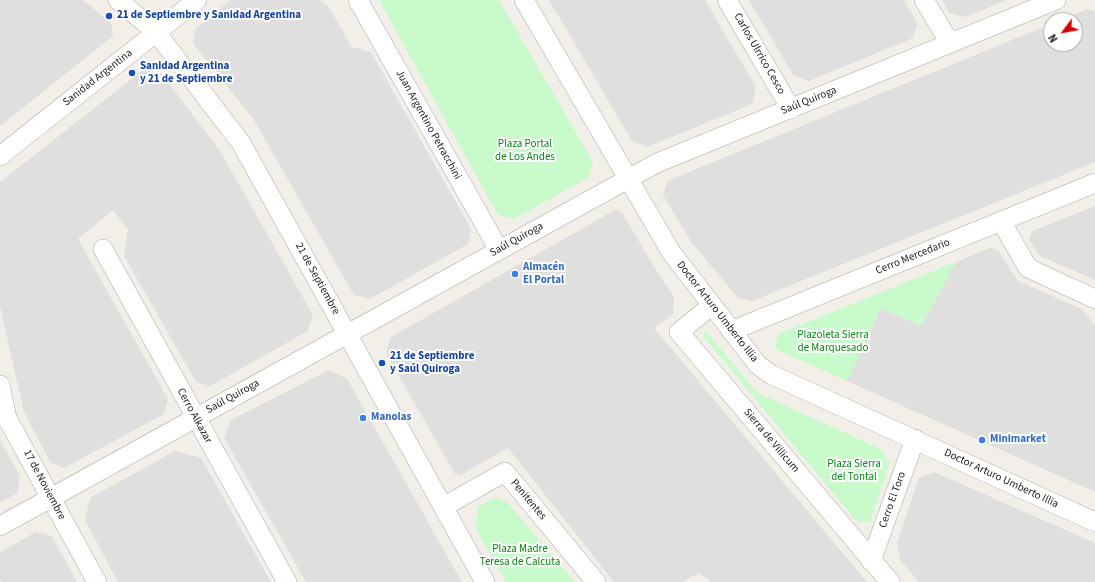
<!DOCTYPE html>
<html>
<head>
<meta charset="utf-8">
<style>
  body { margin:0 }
  #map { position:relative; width:1095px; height:582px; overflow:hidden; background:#f2efe9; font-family:"Source Sans 3",sans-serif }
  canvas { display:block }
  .north { position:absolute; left:1043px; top:12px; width:40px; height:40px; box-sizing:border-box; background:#fff; border:1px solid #a7a7a7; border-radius:50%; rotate:238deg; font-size:11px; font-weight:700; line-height:16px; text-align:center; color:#222 }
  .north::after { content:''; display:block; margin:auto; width:14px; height:18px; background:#d40000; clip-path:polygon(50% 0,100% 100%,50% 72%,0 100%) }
</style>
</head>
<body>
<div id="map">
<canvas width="1095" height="582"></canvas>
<div class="north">N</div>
</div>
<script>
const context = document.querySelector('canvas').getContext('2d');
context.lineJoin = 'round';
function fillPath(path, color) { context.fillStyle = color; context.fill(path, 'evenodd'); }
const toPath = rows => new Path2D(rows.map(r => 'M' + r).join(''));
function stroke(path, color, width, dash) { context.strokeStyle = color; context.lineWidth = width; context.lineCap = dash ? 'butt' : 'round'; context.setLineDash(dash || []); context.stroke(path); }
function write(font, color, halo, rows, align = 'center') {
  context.font = font + ' "Source Sans 3",sans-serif'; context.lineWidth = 4; context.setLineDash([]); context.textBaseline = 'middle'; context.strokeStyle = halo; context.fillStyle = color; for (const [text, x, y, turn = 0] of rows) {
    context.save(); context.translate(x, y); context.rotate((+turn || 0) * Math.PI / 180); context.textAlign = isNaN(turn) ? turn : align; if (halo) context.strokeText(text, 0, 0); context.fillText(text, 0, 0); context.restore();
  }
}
fillPath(toPath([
  [0,0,83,0,111,23,113,36,0,126],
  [231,0,320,0,328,6,352,47,371,52,471,229,468,244,370,299,354,295,254,120,193,43,196,28],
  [549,0,705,0,756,87,752,104,647,147,632,141],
  [749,0,904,0,917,23,913,38,809,81,793,75],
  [942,0,1007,0,965,17,949,13],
  [1087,9,1095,11,1095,162,752,301,738,298,707,261,692,243,663,195,667,181,1051,24,1051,44,1075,44,1075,20,1060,20],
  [143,70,161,73,220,151,313,315,308,331,210,386,196,382,124,256,128,230,113,210,78,239,168,399,164,414,64,468,51,463,24,412,0,306,0,182],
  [1095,206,1095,280,1040,256,1029,240,1032,231],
  [615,210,622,212,651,262,674,297,673,314,654,328,867,582,711,582,699,573,683,582,614,582,508,448,460,475,455,474,386,353,391,337],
  [990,248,998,250,1018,281,1082,309,1095,325,1095,492,847,381,881,308,921,326,956,262],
  [329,370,347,379,462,582,306,582,224,438,231,420],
  [0,440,20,476,18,493,0,502],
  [175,451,201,458,271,582,118,582,85,520,90,498],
  [934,472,1095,543,1095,582,919,582,900,560,897,543,919,478],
  [36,532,52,536,77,582,2,582,0,579,0,552]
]), '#e0dfdf');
fillPath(toPath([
  [379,0,499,0,593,162,589,177,514,219,498,215],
  [956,262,921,326,881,308,847,381,775,349,778,334],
  [704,331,707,332,756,392,882,450,889,464,870,522,857,522,703,336],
  [495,497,507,502,575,582,506,582,475,527,478,507]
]), '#c8facc');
const street = toPath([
  [118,0,156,32,241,143,485,582],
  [358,0,499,250],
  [524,0,671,252,758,365,770,374,1095,522],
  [727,0,791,109],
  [924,0,950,43],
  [0,156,197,0],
  [1001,221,1028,268,1095,299],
  [103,249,287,582],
  [711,306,679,332,890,582],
  [731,331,1095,183],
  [0,385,7,418,97,582],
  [443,507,505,472,596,582],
  [0,526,657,163,1056,0],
  [871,561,915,439]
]);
stroke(street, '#a9a9a9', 20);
stroke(street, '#fff', 19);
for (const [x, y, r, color] of [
  [109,16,4,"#1a4fb4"],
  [132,73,4,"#1a4fb4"],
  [515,274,4,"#3f7fe0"],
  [382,363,4,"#1a4fb4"],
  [363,418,4,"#3f7fe0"],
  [982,440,4,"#3f7fe0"]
]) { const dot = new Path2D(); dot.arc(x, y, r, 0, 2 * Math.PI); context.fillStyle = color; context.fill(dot); stroke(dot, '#fff', 1.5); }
write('bold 11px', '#164399', '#fff', [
  ["21 de Septiembre y Sanidad Argentina",117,16],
  ["Sanidad Argentina",140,67],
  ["y 21 de Septiembre",140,80],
  ["21 de Septiembre",390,357],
  ["y Saúl Quiroga",390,370]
], 'left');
write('11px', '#222', '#fff', [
  ["Carlos Ulrrico Cesco",759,54,60],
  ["Sanidad Argentina",98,78,-38],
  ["Saúl Quiroga",809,101,-22],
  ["Juan Argentino Petracchini",428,125,61],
  ["Saúl Quiroga",517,240,-29],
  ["Cerro Mercedario",913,257,-22],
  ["21 de Septiembre",317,279,61],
  ["Doctor Arturo Umberto Illia",717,312,52],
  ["Saúl Quiroga",233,397,-29],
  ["Cerro Alkazar",194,416,61],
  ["Sierra de Villicum",771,441,50],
  ["Doctor Arturo Umberto Illia",1001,479,25],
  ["17 de Noviembre",44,485,62],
  ["Penitentes",528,500,50],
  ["Cerro El Toro",893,500,-70]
]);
write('11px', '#0c8416', '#fff', [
  ["Plaza Portal",525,145],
  ["de Los Andes",525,158],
  ["Plazoleta Sierra",833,336],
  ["de Marquesado",833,349],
  ["Plaza Sierra",854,465],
  ["del Tontal",854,478],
  ["Plaza Madre",520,550],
  ["Teresa de Calcuta",520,563]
]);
write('bold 11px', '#366cbe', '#fff', [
  ["Almacén",523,268],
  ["El Portal",523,281],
  ["Manolas",371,418],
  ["Minimarket",990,440]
], 'left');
</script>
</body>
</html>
